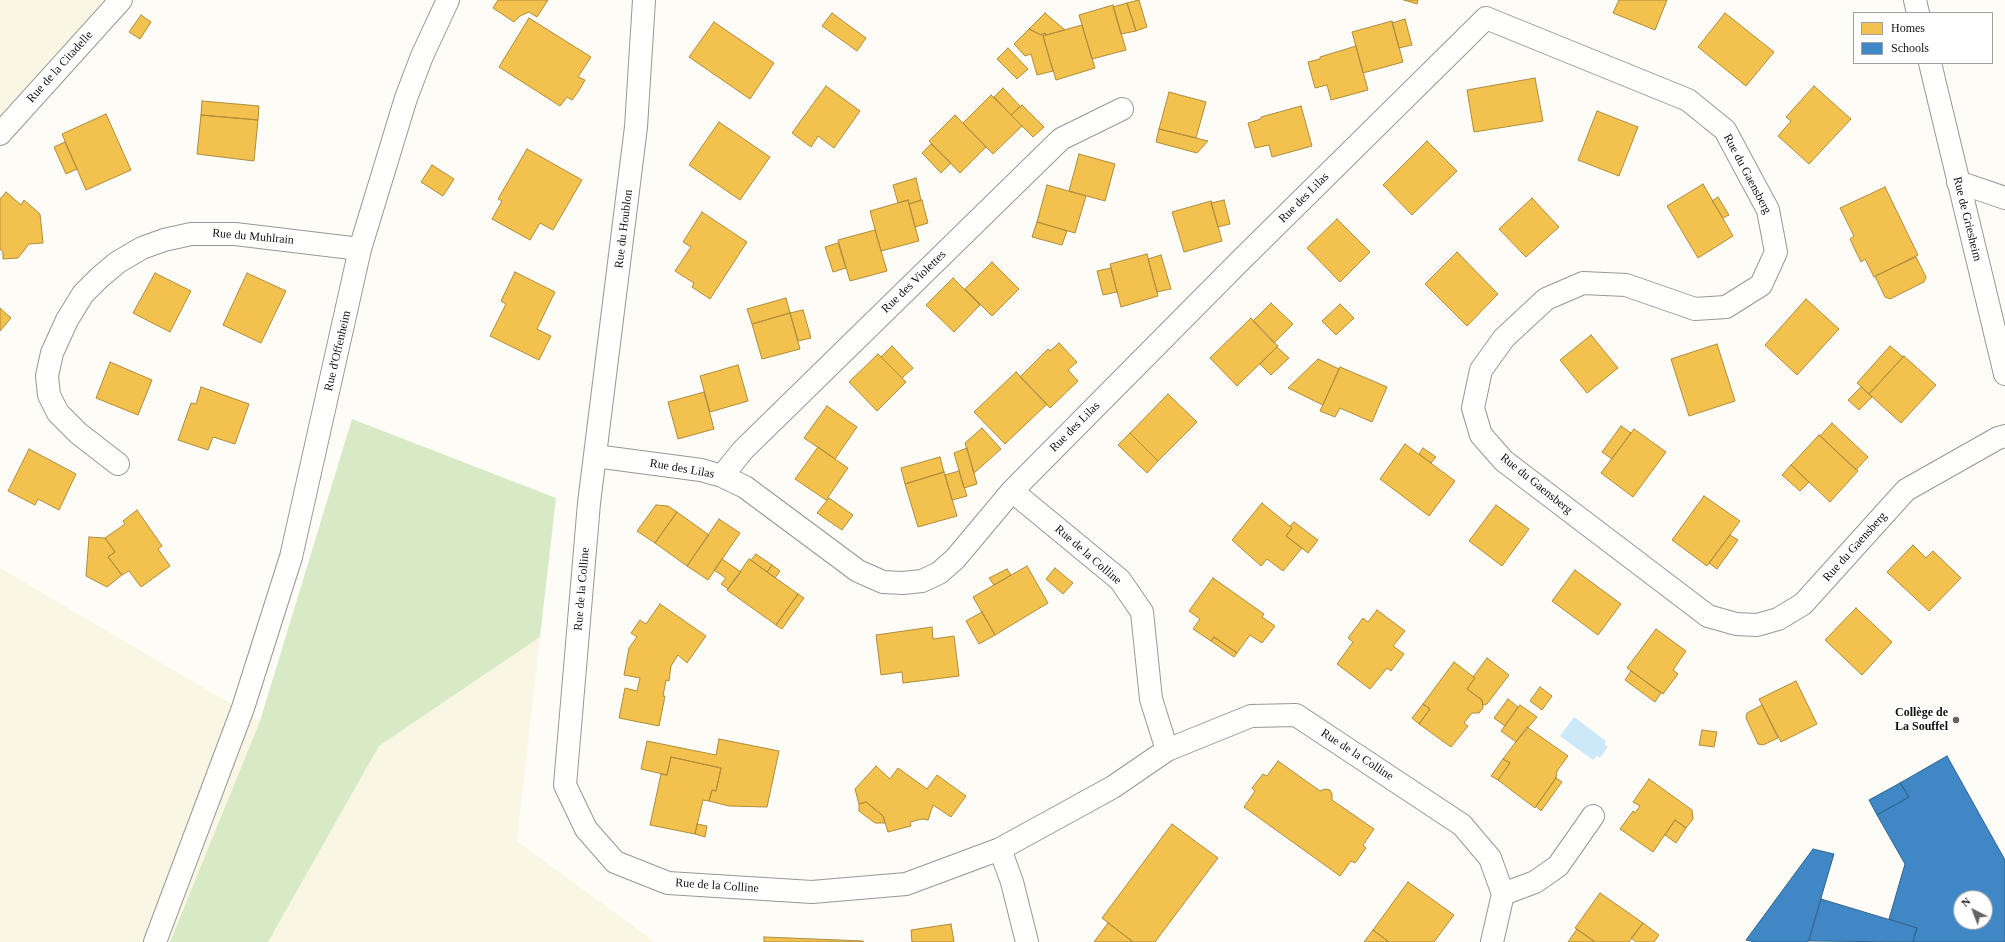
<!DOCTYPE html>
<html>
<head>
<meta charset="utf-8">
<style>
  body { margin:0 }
  #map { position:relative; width:2005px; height:942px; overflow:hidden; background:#fdfcf7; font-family:Georgia,serif }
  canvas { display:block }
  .legend { position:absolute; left:1853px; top:12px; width:140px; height:52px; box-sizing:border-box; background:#fff; border:1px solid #a0a0a0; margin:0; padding:5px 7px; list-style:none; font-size:12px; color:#111 }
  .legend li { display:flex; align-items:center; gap:8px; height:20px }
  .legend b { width:20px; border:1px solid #a0a0a0 }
  .north { position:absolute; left:1953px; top:890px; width:40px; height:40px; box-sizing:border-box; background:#fff; border:1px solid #a0a0a0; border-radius:50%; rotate:318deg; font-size:11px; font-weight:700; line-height:16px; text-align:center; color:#111 }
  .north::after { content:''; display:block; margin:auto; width:14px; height:18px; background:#646362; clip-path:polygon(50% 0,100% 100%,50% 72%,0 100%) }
</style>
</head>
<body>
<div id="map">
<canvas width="2005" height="942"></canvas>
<ul class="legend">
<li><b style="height:11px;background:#f2c14e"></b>Homes</li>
<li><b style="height:11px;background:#3f88c5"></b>Schools</li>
</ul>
<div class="north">N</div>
</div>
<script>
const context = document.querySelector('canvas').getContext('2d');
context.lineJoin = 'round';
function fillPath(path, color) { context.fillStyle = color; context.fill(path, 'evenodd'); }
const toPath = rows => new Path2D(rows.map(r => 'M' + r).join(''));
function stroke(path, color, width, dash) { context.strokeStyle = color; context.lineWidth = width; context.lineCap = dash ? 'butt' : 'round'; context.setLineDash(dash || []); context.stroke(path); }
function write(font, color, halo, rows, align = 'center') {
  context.font = font + ' Georgia,serif'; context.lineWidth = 4; context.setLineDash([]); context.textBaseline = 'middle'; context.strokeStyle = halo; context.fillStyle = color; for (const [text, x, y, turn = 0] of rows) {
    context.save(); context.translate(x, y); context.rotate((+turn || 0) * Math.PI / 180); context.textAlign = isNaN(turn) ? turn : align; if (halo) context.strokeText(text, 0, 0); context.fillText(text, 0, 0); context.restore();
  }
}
fillPath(toPath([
  [0,0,108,0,0,121],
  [0,568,260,721,170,942,0,942],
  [540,637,517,841,655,942,268,942,379,746]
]), '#f9f7e4');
fillPath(toPath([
  [352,419,556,498,540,637,379,746,268,942,170,942,260,721]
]), '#d8eac5');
fillPath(toPath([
  [1574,717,1606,741,1605,745,1608,747,1600,758,1597,756,1593,760,1560,736]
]), '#cde8f7');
const homes = toPath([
  [498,0,548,0,537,17,529,12,520,16,514,22,493,8,498,0],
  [1139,0,1147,27,1136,31,1127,3,1139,0],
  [1404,0,1418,0,1417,4,1404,0],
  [1619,0,1667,0,1655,30,1613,13,1619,0],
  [1127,3,1136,31,1121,34,1113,7,1127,3],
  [1113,5,1126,50,1092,59,1079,15,1113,5],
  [832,13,866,38,857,51,822,26,832,13],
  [1045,13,1065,30,1046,35,1045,33,1041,35,1029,29,1045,13],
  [1725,13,1774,52,1746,86,1698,47,1725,13],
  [141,15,151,22,140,39,129,32,141,15],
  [529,18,591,57,578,77,585,80,578,92,572,100,567,97,560,106,499,67,529,18],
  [1405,19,1412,45,1399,48,1392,23,1405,19],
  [1392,21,1403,62,1363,73,1352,32,1392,21],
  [714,22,774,63,750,99,689,57,714,22],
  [1082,25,1095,68,1056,80,1043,36,1082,25],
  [1029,29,1041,35,1045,33,1046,35,1043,36,1053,71,1037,75,1031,54,1025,56,1014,44,1029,29],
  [1356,46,1368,90,1331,100,1327,85,1315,88,1308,62,1320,59,1320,57,1356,46],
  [1008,48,1028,69,1017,79,997,59,1008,48],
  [1535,78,1543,121,1474,132,1467,90,1535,78],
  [826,86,860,111,834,148,818,136,811,147,792,133,826,86],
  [1814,86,1851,119,1809,164,1778,136,1791,121,1786,117,1814,86],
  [1003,88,1020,106,1011,115,994,97,1003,88],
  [1169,92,1206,102,1196,138,1159,129,1169,92],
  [991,95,1022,126,993,154,963,123,991,95],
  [202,101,259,106,258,120,201,115,202,101],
  [1022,105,1044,127,1033,137,1011,115,1022,105],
  [1301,106,1312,146,1272,157,1269,145,1255,148,1248,123,1261,119,1261,117,1301,106],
  [1597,111,1638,127,1619,176,1578,160,1597,111],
  [106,114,131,170,86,190,62,134,106,114],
  [201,115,258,120,254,161,197,154,201,115],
  [955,115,986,147,960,173,929,141,955,115],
  [719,122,770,157,740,200,689,165,719,122],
  [1159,129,1196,138,1208,141,1197,153,1156,142,1159,129],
  [1427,141,1457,171,1412,215,1383,185,1427,141],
  [65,142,77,169,66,174,54,147,65,142],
  [931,144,951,163,941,173,922,153,931,144],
  [527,149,582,180,553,230,540,223,530,240,492,219,502,201,498,199,527,149],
  [1079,154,1115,164,1105,201,1069,191,1079,154],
  [432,165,454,179,443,196,421,182,432,165],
  [916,178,921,200,909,204,908,200,898,203,893,185,916,178],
  [1703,184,1733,236,1698,258,1667,206,1703,184],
  [1047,185,1086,196,1075,233,1037,222,1047,185],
  [1885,187,1918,255,1874,277,1865,259,1861,262,1850,239,1854,236,1840,208,1885,187],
  [6,192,21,205,24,200,40,214,43,243,29,244,18,258,3,259,3,252,0,249,0,199,6,192],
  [1718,197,1729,215,1723,218,1712,201,1718,197],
  [1532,198,1559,227,1526,257,1499,229,1532,198],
  [908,200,919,241,881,251,870,211,908,200],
  [922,200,928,223,915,227,909,204,922,200],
  [1224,200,1230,224,1218,227,1211,203,1224,200],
  [1211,201,1222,241,1184,252,1172,212,1211,201],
  [702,212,747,242,710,299,692,287,694,283,675,271,691,247,683,242,702,212],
  [1337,219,1370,252,1340,282,1307,248,1337,219],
  [1037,222,1067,231,1062,245,1032,237,1037,222],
  [875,230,887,271,850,281,838,240,875,230],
  [838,243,846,268,833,272,825,247,838,243],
  [1457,252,1498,294,1467,326,1425,284,1457,252],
  [1147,254,1158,296,1121,307,1110,264,1147,254],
  [1161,255,1171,289,1157,292,1148,259,1161,255],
  [1916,257,1926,277,1924,282,1890,299,1885,297,1875,276,1916,257],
  [992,262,1019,289,992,316,965,289,992,262],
  [1111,268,1117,292,1103,295,1097,271,1111,268],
  [515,272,555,292,537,329,551,336,539,360,490,336,506,304,501,301,515,272],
  [155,273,191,291,170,332,133,313,155,273],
  [247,273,286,291,261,343,223,325,247,273],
  [953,278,980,305,954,332,926,305,953,278],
  [786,298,790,313,752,324,747,309,786,298],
  [1806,299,1839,329,1797,375,1765,345,1806,299],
  [1271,303,1293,324,1274,343,1253,321,1271,303],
  [1340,304,1354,318,1336,335,1322,321,1340,304],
  [0,308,11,318,0,331,0,308],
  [803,310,811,338,798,341,790,313,803,310],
  [790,313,800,349,762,359,752,324,790,313],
  [1251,318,1278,346,1237,386,1210,358,1251,318],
  [1591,335,1618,368,1587,393,1560,360,1591,335],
  [1059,343,1077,362,1068,370,1078,381,1050,408,1020,377,1048,349,1050,351,1059,343],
  [1717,344,1735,401,1689,416,1671,359,1717,344],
  [892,346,913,368,902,378,881,357,892,346],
  [1890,346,1903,357,1869,394,1857,383,1890,346],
  [1277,347,1289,358,1271,375,1260,364,1277,347],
  [878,354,906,382,877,411,849,382,878,354],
  [1904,356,1936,385,1901,423,1869,394,1904,356],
  [1318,359,1339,369,1323,405,1288,388,1318,359],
  [110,362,152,380,138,415,96,398,110,362],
  [738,365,748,401,710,412,700,376,738,365],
  [1340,367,1387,387,1372,422,1340,408,1335,417,1320,411,1340,367],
  [1016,372,1047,404,1005,444,974,412,1016,372],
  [201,387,249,404,235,444,213,437,208,450,178,440,191,403,196,404,201,387],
  [1861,387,1872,397,1859,410,1848,400,1861,387],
  [704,392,714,429,678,439,668,402,704,392],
  [1168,394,1197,422,1158,461,1130,433,1168,394],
  [827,406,857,427,835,459,804,438,827,406],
  [1832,423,1868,457,1856,470,1820,436,1832,423],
  [1621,426,1631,433,1612,459,1602,452,1621,426],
  [982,428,1001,449,974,473,965,443,982,428],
  [1634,429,1666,452,1633,497,1601,473,1634,429],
  [1130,433,1158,461,1147,473,1118,445,1130,433],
  [1819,435,1858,471,1830,502,1791,465,1819,435],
  [1405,444,1455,481,1429,516,1380,479,1405,444],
  [818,447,848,468,826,500,795,479,818,447],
  [967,448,977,484,964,488,954,453,967,448],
  [1423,448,1436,457,1431,463,1419,454,1423,448],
  [29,449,76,474,59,510,38,499,35,505,8,491,29,449],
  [940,457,944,472,905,484,901,468,940,457],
  [1791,465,1809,482,1800,491,1782,475,1791,465],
  [959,471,967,496,952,500,945,475,959,471],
  [944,472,957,516,918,527,905,484,944,472],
  [1704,496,1740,521,1707,566,1672,540,1704,496],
  [829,498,853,515,842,530,817,513,829,498],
  [1262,503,1292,528,1286,536,1302,548,1283,571,1267,559,1261,566,1232,540,1262,503],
  [656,505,668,506,677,512,655,543,637,531,656,505],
  [1496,505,1529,529,1502,566,1469,541,1496,505],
  [137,510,162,546,158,549,170,566,141,587,129,571,122,575,108,557,115,552,105,538,125,524,123,521,137,510],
  [677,512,709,535,687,566,655,543,677,512],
  [719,519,740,533,708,580,687,566,719,519],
  [1294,522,1318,540,1308,553,1286,536,1292,528,1290,526,1294,522],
  [1730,535,1738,540,1717,569,1709,563,1730,535],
  [89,537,105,538,115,552,108,557,122,575,107,587,86,576,89,537],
  [1913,545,1926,558,1933,551,1961,578,1929,611,1887,572,1913,545],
  [756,554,772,565,767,572,751,560,756,554],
  [722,559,741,572,728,589,721,584,726,578,714,570,722,559],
  [749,559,798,594,776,625,727,590,749,559],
  [772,565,780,571,775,578,767,572,772,565],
  [1027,566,1048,603,995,635,973,597,1027,566],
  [1055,568,1073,583,1063,594,1046,579,1055,568],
  [1007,569,1011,575,994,585,989,578,1007,569],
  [1575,570,1621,604,1598,635,1552,601,1575,570],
  [1213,578,1264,614,1262,617,1275,626,1262,643,1250,635,1237,653,1214,637,1211,641,1193,629,1200,619,1189,611,1213,578],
  [798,594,804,598,782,629,776,625,798,594],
  [660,604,706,636,687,663,678,655,671,666,669,681,666,680,663,696,665,696,659,726,619,718,625,688,637,691,640,678,624,675,629,648,637,637,631,633,640,620,646,624,660,604],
  [1856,608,1892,642,1862,675,1825,640,1856,608],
  [1377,610,1405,631,1393,646,1404,654,1391,671,1387,668,1370,689,1337,664,1353,642,1348,638,1363,618,1368,622,1377,610],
  [982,612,995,635,979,644,966,621,982,612],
  [932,627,933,639,954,636,959,676,903,683,902,672,881,675,876,635,932,627],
  [1656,629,1686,651,1673,670,1678,674,1663,694,1627,668,1656,629],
  [1214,637,1237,653,1234,657,1211,641,1214,637],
  [1487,658,1509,675,1487,704,1483,705,1482,700,1467,689,1475,678,1473,677,1487,658],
  [1454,662,1475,678,1467,689,1482,700,1483,708,1479,713,1472,713,1464,723,1468,726,1451,747,1419,724,1430,709,1423,704,1454,662],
  [1631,671,1661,693,1655,702,1625,680,1631,671],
  [1796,681,1817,724,1781,742,1759,699,1796,681],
  [1540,687,1552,696,1542,710,1530,701,1540,687],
  [1508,699,1518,707,1505,726,1494,718,1508,699],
  [1423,704,1430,709,1419,724,1412,718,1423,704],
  [1520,705,1537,717,1516,742,1501,731,1520,705],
  [1762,705,1778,738,1763,745,1758,744,1746,718,1747,713,1762,705],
  [1527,727,1568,756,1557,771,1556,778,1535,808,1498,780,1510,763,1503,759,1527,727],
  [1702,730,1717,732,1714,747,1699,745,1702,730],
  [719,739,779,751,767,807,729,806,709,801,712,790,716,791,721,768,671,757,667,775,641,769,647,741,716,755,719,739],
  [671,757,721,768,716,791,712,790,709,801,703,800,695,834,650,825,661,774,667,775,671,757],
  [1503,759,1510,763,1498,780,1491,776,1503,759],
  [1278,761,1320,791,1325,789,1330,790,1332,794,1332,800,1374,829,1363,845,1366,848,1355,863,1351,861,1340,876,1244,807,1255,791,1252,788,1263,774,1267,776,1278,761],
  [876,766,890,779,898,768,927,789,937,775,966,796,951,817,933,805,928,820,922,819,910,822,911,826,888,832,883,816,866,802,859,804,855,789,876,766],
  [1556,778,1562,782,1541,811,1536,806,1556,778],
  [1649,779,1692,810,1693,819,1686,828,1675,820,1653,852,1620,829,1633,811,1635,813,1640,806,1633,802,1649,779],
  [866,802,883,816,885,823,875,823,859,811,859,804,866,802],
  [1675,820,1686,828,1676,843,1665,835,1675,820],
  [697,824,707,826,705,837,695,834,697,824],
  [1172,824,1218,858,1155,942,1133,942,1102,918,1172,824],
  [1408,882,1454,915,1434,942,1389,942,1373,930,1408,882],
  [1600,893,1643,923,1629,942,1595,942,1575,928,1600,893],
  [1108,923,1132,941,1132,942,1094,942,1108,923],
  [1643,923,1659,935,1654,942,1636,942,1631,938,1643,923],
  [951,924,954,942,912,942,911,930,951,924],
  [1577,929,1595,942,1568,942,1577,929],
  [1373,930,1389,942,1364,942,1373,930],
  [764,937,863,941,864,942,764,942,764,937]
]);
fillPath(homes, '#f2c14e');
stroke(homes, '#ae8c3c', 1);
const schools = toPath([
  [1947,756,2005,860,2005,942,1913,942,1917,928,1889,919,1905,864,1877,815,1909,797,1900,783,1947,756],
  [1961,898,1985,898,1985,922,1961,922,1961,898],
  [1900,783,1909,797,1877,815,1869,800,1900,783],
  [1813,849,1834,854,1808,942,1755,942,1746,940,1813,849],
  [1821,899,1917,928,1913,942,1809,941,1821,899]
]);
fillPath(schools, '#3f88c5');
stroke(schools, '#31648f', 1);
const minor = toPath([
  [644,0,636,127,589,503,565,785,586,829,615,862,668,883,812,892,906,884,1000,849,1113,787,1167,750,1251,716,1296,715,1462,825,1490,858,1503,894,1492,942],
  [1486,18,1688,100,1725,130,1768,210,1776,252,1761,285,1726,307,1695,309,1626,285,1583,283,1546,299,1504,338,1481,370,1473,408,1481,435,1504,461,1708,616,1736,624,1757,625,1778,619,1803,604,1906,490,1998,438,2005,436],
  [0,134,121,0],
  [1958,182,2005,198],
  [595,456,701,470,722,476,745,487,858,571,883,582,903,583,922,581,939,573,955,559,1012,491,1240,261,1486,18],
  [118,464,78,433,58,413,49,395,47,376,52,353,67,320,83,294,100,277,118,262,142,248,164,240,191,234,235,234,360,249],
  [722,476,743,450,1061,139,1122,109],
  [1012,491,1120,580,1142,612,1151,699,1167,750],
  [1000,849,1012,882,1027,942],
  [1503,894,1535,882,1558,866,1593,816]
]);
const tertiary = toPath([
  [1915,0,1918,13],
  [1930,63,2005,374],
  [155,942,243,708,291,557,360,249,406,98,422,56,448,0]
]);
stroke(minor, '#979795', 24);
stroke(tertiary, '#979795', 24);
stroke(minor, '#fffffe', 22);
stroke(tertiary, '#fffffe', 22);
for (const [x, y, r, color] of [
  [1956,720,4,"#646362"]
]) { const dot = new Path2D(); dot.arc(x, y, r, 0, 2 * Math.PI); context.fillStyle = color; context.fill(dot); stroke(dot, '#fff', 1.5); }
write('12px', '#111', '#fff', [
  ["Rue de la Citadelle",60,67,-48],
  ["Rue du Gaensberg",1747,174,62],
  ["Rue des Lilas",1304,198,-45],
  ["Rue de Griesheim",1967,219,76],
  ["Rue du Houblon",624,229,-83],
  ["Rue du Muhlrain",253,237,5],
  ["Rue des Violettes",914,282,-44],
  ["Rue d'Offenheim",338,351,-77],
  ["Rue des Lilas",1075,427,-45],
  ["Rue des Lilas",682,469,10],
  ["Rue du Gaensberg",1536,484,39],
  ["Rue du Gaensberg",1855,547,-48],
  ["Rue de la Colline",1088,555,41],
  ["Rue de la Colline",582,589,-85],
  ["Rue de la Colline",1357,755,33],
  ["Rue de la Colline",717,886,4]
]);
write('bold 12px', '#111', '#fff', [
  ["Collège de",1948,713],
  ["La Souffel",1948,727]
], 'right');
</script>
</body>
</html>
